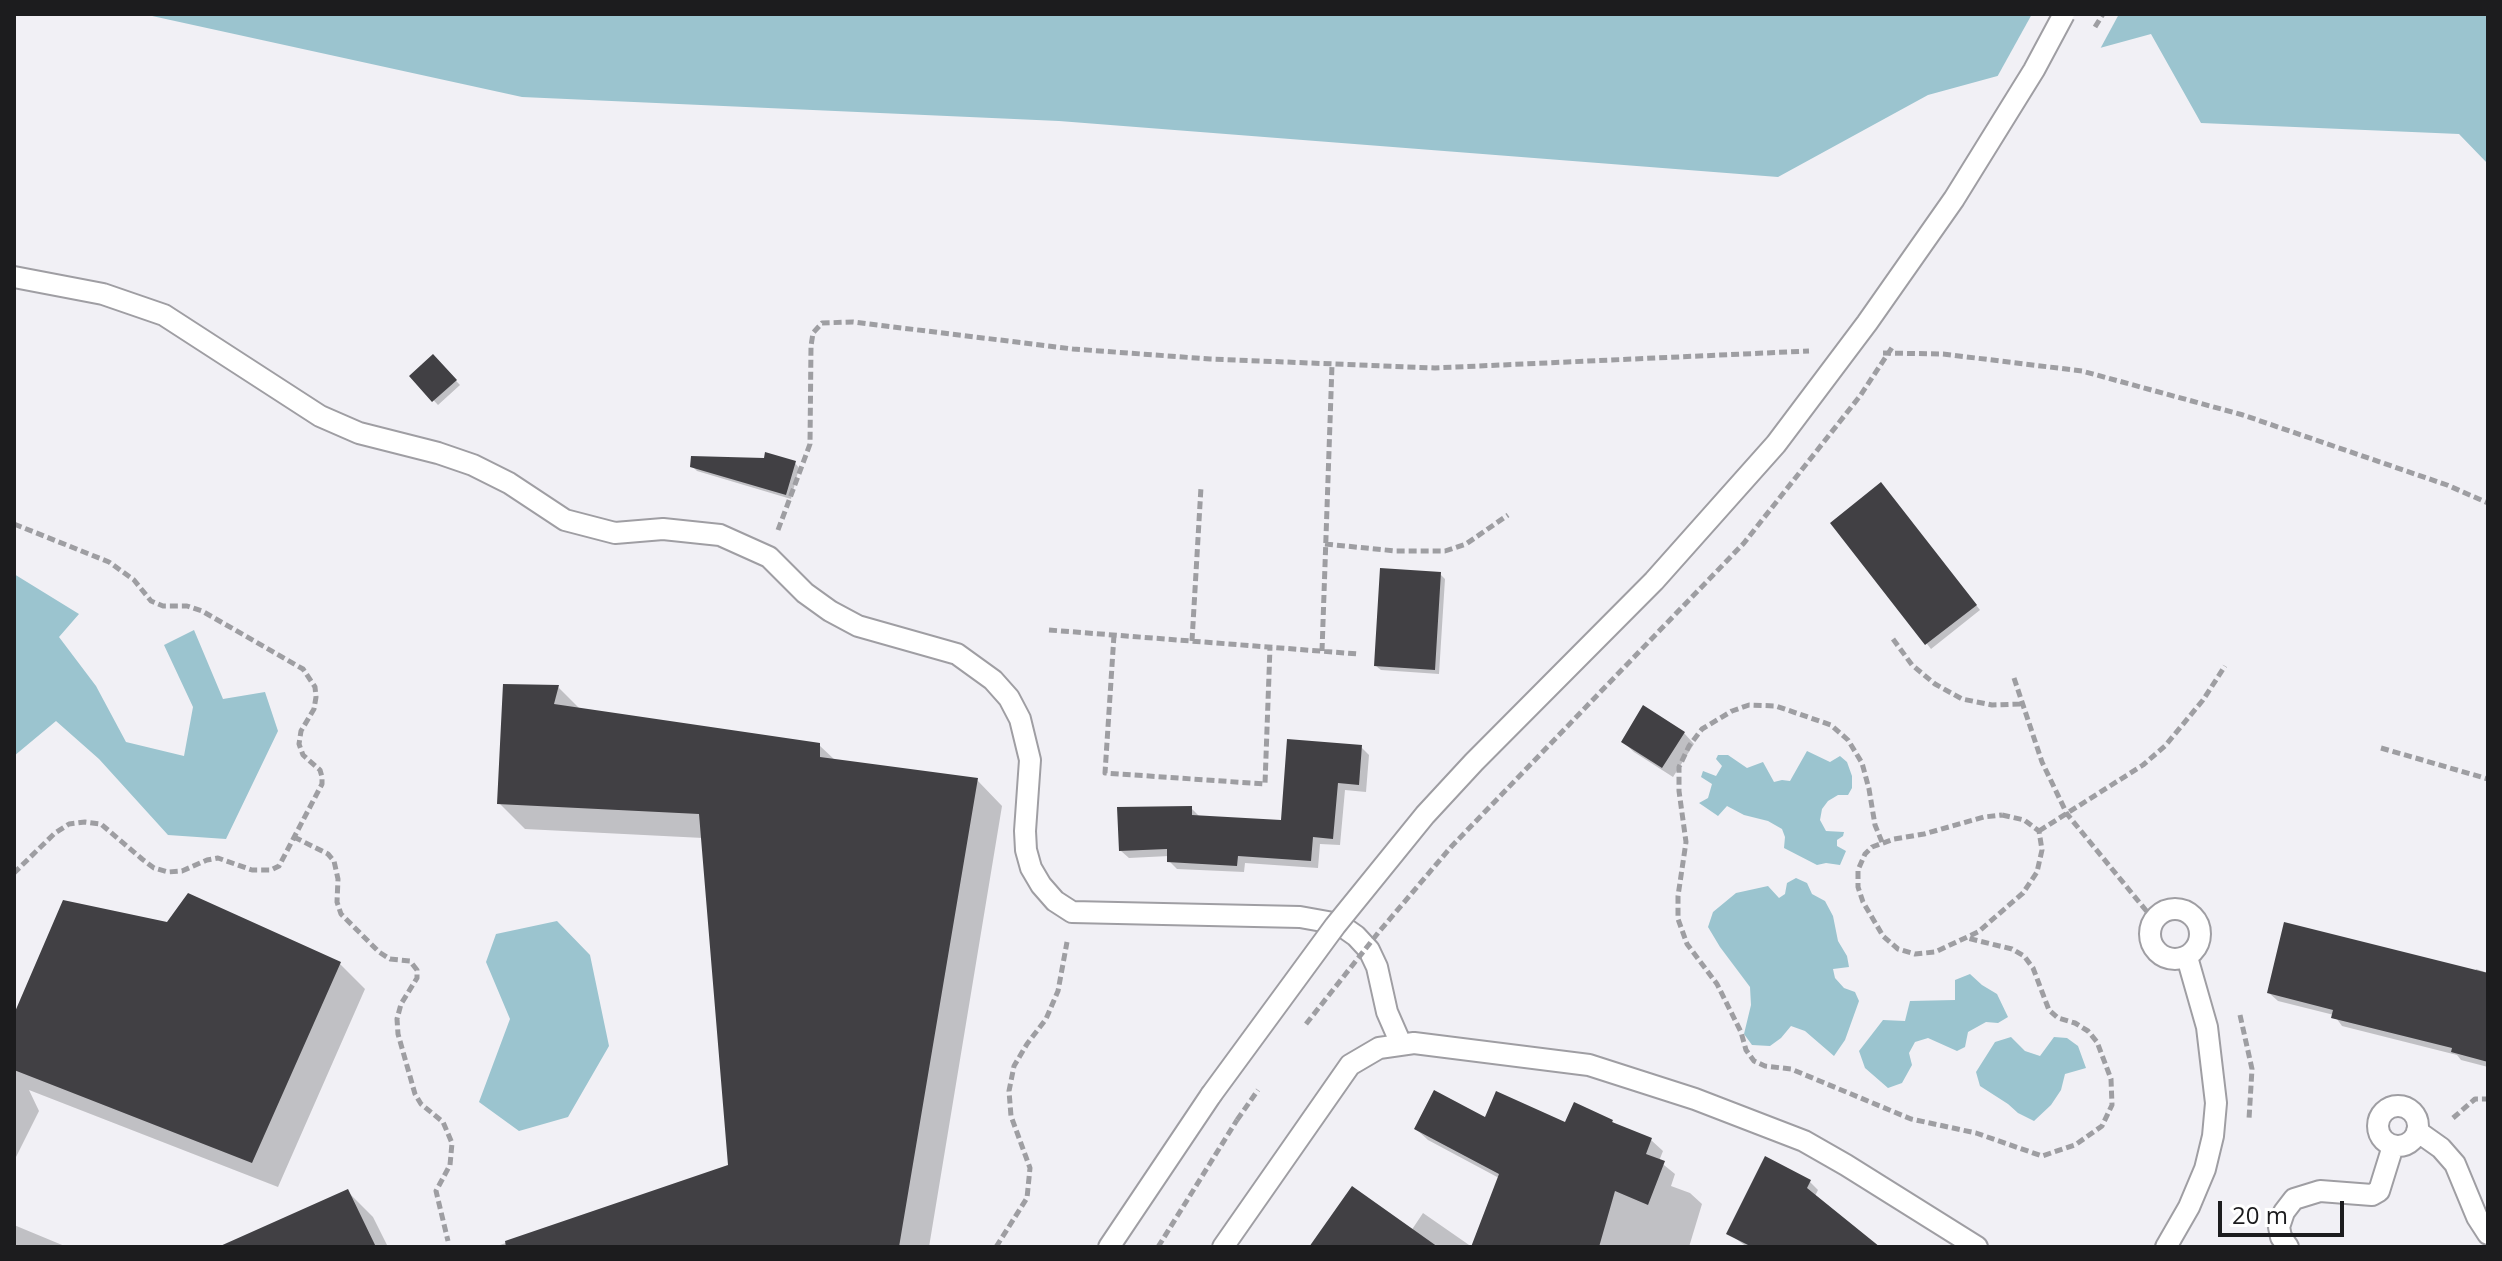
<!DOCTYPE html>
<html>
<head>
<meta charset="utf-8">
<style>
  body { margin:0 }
  #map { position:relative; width:2502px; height:1261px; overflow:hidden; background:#f1f0f5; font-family:"Open Sans",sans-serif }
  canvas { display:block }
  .frame { position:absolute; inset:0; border:16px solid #1c1c1e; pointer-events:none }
  .scale { position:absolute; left:2218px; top:1201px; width:126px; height:36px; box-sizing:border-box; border:4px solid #1c1c1e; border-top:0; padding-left:10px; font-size:24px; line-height:28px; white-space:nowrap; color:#1c1c1e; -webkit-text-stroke:6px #fff; paint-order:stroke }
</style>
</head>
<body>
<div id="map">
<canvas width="2502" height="1261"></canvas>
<div class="frame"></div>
<div class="scale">20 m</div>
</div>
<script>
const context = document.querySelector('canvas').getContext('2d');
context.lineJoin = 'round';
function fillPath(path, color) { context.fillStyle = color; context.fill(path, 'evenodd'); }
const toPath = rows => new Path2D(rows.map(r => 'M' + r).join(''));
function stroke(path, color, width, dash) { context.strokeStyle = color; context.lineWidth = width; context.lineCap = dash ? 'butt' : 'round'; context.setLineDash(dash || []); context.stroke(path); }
fillPath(toPath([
  [143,14,2488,14,2488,164,2459,134,2201,123,2151,34,1928,95,1778,177,1059,121,522,97],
  [14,574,79,614,59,637,96,686,126,742,184,756,193,707,164,645,194,630,223,699,265,692,278,731,226,839,168,835,99,759,56,721,14,756],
  [1807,751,1830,762,1840,756,1847,762,1852,776,1852,788,1848,795,1838,795,1828,801,1822,809,1820,820,1826,831,1844,832,1843,836,1837,840,1837,846,1846,851,1840,865,1826,863,1817,865,1784,848,1785,837,1782,829,1768,821,1744,815,1727,806,1718,816,1699,803,1708,798,1712,784,1701,777,1703,771,1716,776,1722,766,1716,759,1718,755,1728,755,1747,768,1763,762,1774,782,1782,780,1790,781],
  [1796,878,1807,883,1812,894,1825,901,1833,916,1838,941,1847,956,1849,967,1833,969,1835,978,1844,988,1855,992,1859,1001,1845,1040,1834,1056,1805,1031,1791,1026,1781,1038,1770,1046,1752,1045,1744,1034,1751,1005,1750,987,1720,947,1708,927,1713,912,1736,893,1768,886,1779,898,1785,894,1787,883],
  [557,921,590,955,609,1046,568,1117,519,1131,479,1102,510,1019,486,962,496,934],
  [1970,974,1982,985,1997,994,2008,1017,1998,1023,1986,1022,1968,1032,1965,1047,1957,1051,1928,1038,1915,1042,1909,1053,1912,1065,1902,1083,1888,1088,1865,1068,1859,1051,1883,1020,1905,1021,1910,1001,1955,1000,1955,980],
  [2011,1037,2025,1051,2040,1056,2054,1037,2067,1038,2078,1046,2086,1068,2065,1074,2061,1090,2051,1105,2034,1121,2018,1113,2008,1104,1980,1086,1976,1072,1995,1042]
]), '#9bc4cf');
fillPath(toPath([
  [2032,14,2119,14,2099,51,1996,79]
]), '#f1f0f5');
fillPath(toPath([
  [433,357,460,385,438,405,411,376],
  [795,463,799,468,791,499,697,471,692,466],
  [1885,489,1980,610,1931,649,1832,523],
  [1440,574,1445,579,1439,674,1381,670,1376,666],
  [558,687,581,710,819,745,836,761,977,780,1002,806,929,1247,494,1247,730,1167,703,838,525,829,499,803],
  [1684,733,1694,744,1673,777,1634,752,1623,742],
  [1361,747,1369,755,1366,792,1345,790,1340,845,1320,844,1318,868,1245,863,1244,872,1177,869,1169,861,1169,856,1129,858,1121,851,1191,808,1199,816,1283,822],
  [340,964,365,989,278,1187,29,1090,39,1111,14,1161,14,1019],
  [2476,969,2488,973,2488,1067,2461,1060,2457,1055,2342,1026,2334,1015,2278,1001,2269,993,2475,972],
  [1486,1119,1567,1124,1612,1121,1616,1126,1651,1140,1663,1151,1659,1161,1675,1174,1671,1186,1690,1193,1702,1204,1689,1247,1474,1247,1499,1178,1428,1140,1416,1129],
  [1810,1182,1818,1190,1815,1196,1876,1247,1747,1247,1728,1233],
  [348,1192,373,1217,388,1247,223,1247],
  [1423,1213,1472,1247,1328,1247,1411,1231],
  [14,1225,67,1247,14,1247]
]), '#0003');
fillPath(toPath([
  [433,354,457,380,432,402,409,376],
  [765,452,796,461,786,495,690,467,691,456,764,458],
  [1881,482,1977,605,1925,645,1830,523],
  [1380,568,1441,572,1435,670,1374,666],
  [503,684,559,685,554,704,820,743,820,757,978,778,899,1247,506,1247,505,1241,728,1165,699,814,497,804],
  [1643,705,1685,732,1662,768,1621,742],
  [1287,739,1362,745,1359,785,1338,783,1333,839,1313,837,1311,861,1238,856,1237,866,1167,862,1167,849,1119,851,1117,807,1192,806,1192,815,1281,820],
  [188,893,341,962,252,1163,14,1070,14,1014,63,900,167,922],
  [2284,922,2488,973,2488,1062,2451,1052,2452,1048,2331,1018,2333,1010,2267,993],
  [1434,1090,1485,1117,1496,1091,1565,1122,1574,1102,1613,1120,1612,1122,1652,1138,1646,1154,1665,1161,1648,1205,1615,1191,1599,1247,1471,1247,1499,1174,1414,1129],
  [1765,1156,1811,1180,1807,1188,1880,1247,1752,1247,1726,1234],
  [1352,1186,1438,1247,1309,1247],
  [348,1189,376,1247,218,1247]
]), '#414044');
const lane = toPath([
  [14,277,103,294,164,315,320,416,359,433,438,453,473,465,509,483,565,520,615,533,663,529,720,535,769,557,805,593,830,611,858,626,957,654,993,680,1009,698,1020,719,1030,760,1025,831,1026,850,1031,868,1041,885,1055,901,1072,912,1300,917,1339,924,1356,936,1369,950,1377,967,1387,1012,1401,1044],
  '2150 934a25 25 0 1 1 50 0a25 25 0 1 1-50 0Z',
  '2378 1126a20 20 0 1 1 40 0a20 20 0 1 1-40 0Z',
  [2417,1131,2441,1148,2455,1164,2477,1217,2488,1234],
  [1109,1247,1211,1095],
  [1223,1247,1350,1065,1379,1048,1414,1043,1589,1065,1695,1099,1804,1141,1846,1165,1977,1247],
  [2166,1247,2189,1207,2205,1169,2213,1136,2216,1103,2207,1027,2187,957],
  [2288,1247,2281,1237,2279,1227,2284,1212,2294,1199,2320,1191,2372,1195,2379,1191,2393,1146]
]);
stroke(lane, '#9f9ea3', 24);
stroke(toPath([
  [1883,353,1943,354,2082,371,2243,415,2447,485,2488,503],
  [14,524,109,562,134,580,151,601,163,606,187,606,202,611,303,669,315,687,316,697,314,709,301,731,299,744,303,755,320,770,322,777,322,784,279,866,271,870,252,870,218,858,207,860,182,871,168,872,154,868,142,859,101,824,85,822,69,824,55,833,14,873],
  [778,530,810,444,811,346,813,333,822,323,853,322,1073,349,1210,359,1435,368,1809,351],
  [1325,544,1396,551,1445,551,1466,544,1508,515],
  [1049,630,1358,654],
  [1114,635,1105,773,1265,784,1270,647],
  [1893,639,1912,665,1935,684,1962,699,1992,705,2023,704],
  [1192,641,1201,487],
  [1322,651,1332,365],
  [2014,678,2042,762,2067,814,2153,919],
  [2381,748,2488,779],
  [2002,815,2024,820,2039,831,2042,850,2037,872,2023,893,1978,932,1935,952,1915,954,1898,949,1883,936,1863,902,1858,887,1858,870,1865,854,1872,847,1894,839,1924,834,1984,817,2002,815],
  [2039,831,2143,765,2165,746,2203,700,2225,666],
  [294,837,328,854,334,861,338,879,337,902,341,914,379,952,390,959,410,961,417,970,417,978,401,1004,397,1019,398,1034,415,1094,421,1104,443,1122,452,1143,450,1165,436,1191,448,1241],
  [1882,842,1875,825,1869,789,1862,763,1848,740,1831,725,1776,706,1749,705,1732,711,1702,729,1689,746,1679,767,1679,791,1686,842,1678,896,1678,919,1687,944,1717,984,1741,1032,1746,1050,1754,1061,1765,1066,1791,1069,1911,1119,1976,1133,2042,1156,2075,1145,2102,1126,2112,1105,2111,1079,2097,1042,2088,1031,2075,1023,2058,1018,2049,1010,2033,968,2024,956,2012,949,1967,938],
  [2240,1015,2252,1069,2249,1119],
  [2453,1118,2475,1099,2488,1099],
  [996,1247,1027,1198,1030,1168,1011,1116,1009,1091,1014,1066,1027,1044,1046,1019,1058,991,1067,942],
  [1158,1247,1237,1120]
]), '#9e9ea2', 5, [8, 4]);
stroke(lane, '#fff', 20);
const laneBridge = toPath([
  [1211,1095,1335,926,1425,815,1474,762,1654,581,1776,444,1867,323,1954,199,2034,70,2064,14]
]);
stroke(laneBridge, '#9f9ea3', 24, []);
stroke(toPath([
  [2095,27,2103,14],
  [1306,1024,1378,933,1451,847,1744,543,1860,396,1893,346],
  [1237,1120,1258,1090]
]), '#9e9ea2', 5, [8, 4]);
stroke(laneBridge, '#fff', 20);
</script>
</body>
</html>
